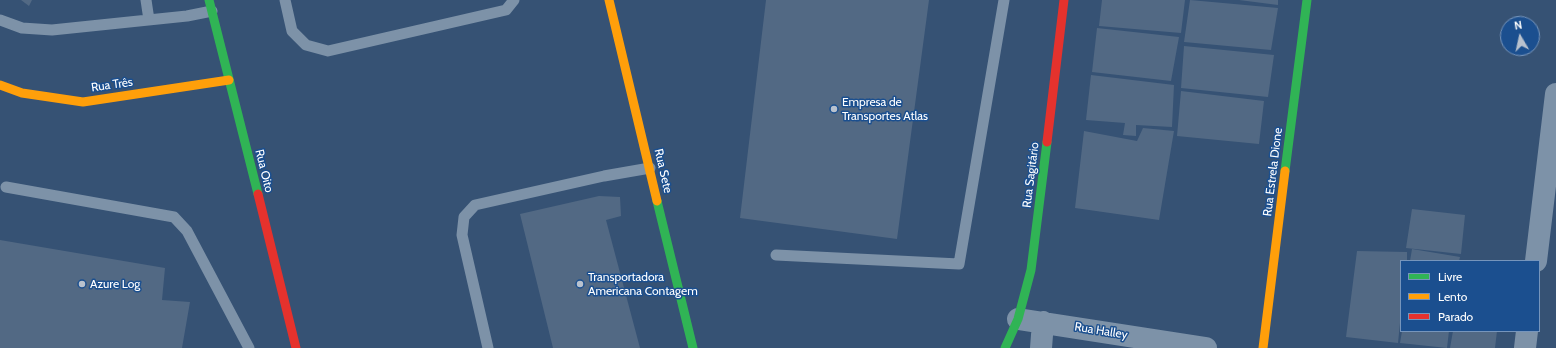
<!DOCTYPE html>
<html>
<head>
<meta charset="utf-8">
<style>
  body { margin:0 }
  #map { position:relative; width:1556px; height:348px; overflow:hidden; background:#365274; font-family:Cabin,sans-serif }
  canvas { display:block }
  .legend { position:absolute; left:1400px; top:260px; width:140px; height:72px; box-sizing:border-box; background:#1b4f8f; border:1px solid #7695bc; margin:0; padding:5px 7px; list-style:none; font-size:12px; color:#fff }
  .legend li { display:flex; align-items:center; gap:8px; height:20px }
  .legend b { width:20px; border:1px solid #7695bc }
  .north { position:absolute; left:1500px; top:16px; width:40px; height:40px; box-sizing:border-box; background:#1b4f8f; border:1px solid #7695bc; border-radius:50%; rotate:351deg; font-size:11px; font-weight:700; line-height:16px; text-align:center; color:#fff }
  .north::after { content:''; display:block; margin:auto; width:14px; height:18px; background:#b9c2ce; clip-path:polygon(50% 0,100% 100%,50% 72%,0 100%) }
</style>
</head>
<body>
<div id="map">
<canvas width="1556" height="348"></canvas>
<ul class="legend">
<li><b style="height:5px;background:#30b455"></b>Livre</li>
<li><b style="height:5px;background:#ff9f0a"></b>Lento</li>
<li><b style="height:5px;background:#e5322d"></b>Parado</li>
</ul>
<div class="north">N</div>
</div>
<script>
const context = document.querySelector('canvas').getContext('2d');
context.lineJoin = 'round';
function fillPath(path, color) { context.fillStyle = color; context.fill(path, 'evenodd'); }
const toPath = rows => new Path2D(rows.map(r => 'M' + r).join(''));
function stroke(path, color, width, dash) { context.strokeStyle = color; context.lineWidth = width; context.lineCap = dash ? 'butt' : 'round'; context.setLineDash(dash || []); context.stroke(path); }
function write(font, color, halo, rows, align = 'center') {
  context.font = font + ' Cabin,sans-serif'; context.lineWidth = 3; context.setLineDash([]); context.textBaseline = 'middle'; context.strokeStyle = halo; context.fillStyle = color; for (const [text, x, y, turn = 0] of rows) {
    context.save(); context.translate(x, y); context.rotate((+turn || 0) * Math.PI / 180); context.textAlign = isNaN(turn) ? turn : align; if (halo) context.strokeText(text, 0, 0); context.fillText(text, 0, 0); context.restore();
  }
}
fillPath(toPath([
  [21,0,32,0,29,6],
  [766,0,929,0,897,239,740,218],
  [1102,0,1185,0,1181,33,1099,26],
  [1190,0,1278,8,1271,50,1184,42],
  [1239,0,1278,0,1278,5],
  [1097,28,1179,37,1171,81,1092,72],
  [1184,46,1274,55,1268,97,1181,88],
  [1091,75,1174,85,1172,127,1136,125,1136,136,1123,135,1125,123,1086,120],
  [1181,91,1264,101,1259,144,1177,136],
  [1143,128,1174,131,1159,220,1075,208,1084,131,1137,141],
  [599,196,620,197,621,216,606,220,640,348,553,348,520,214],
  [1412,209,1465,215,1461,254,1406,248],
  [0,240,165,268,162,300,190,302,182,348,0,348],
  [1412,249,1460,257,1459,261,1410,261],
  [1357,251,1407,252,1407,261,1401,261,1401,313,1398,343,1346,337],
  [1402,331,1449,331,1447,348,1400,343],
  [1453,331,1497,331,1495,348,1450,348]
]), '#526984');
stroke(toPath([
  [146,0,149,20],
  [285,0,292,31,306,45,328,51,506,10,514,0],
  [0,20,22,28,52,30,187,16,212,11],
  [6,187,174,217,187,231,249,348],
  [776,255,959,264,1004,0],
  [488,348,462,235,464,217,475,205,604,176,650,168]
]), '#7d92a8', 11);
stroke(toPath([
  [1536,261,1556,94],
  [1018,319,1206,348],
  [1041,348,1043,322],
  [1525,348,1527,331]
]), '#7d92a8', 22);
stroke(toPath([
  [209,0,258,194],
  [1285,171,1307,0],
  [657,201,693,348],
  [1005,348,1018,319,1031,270,1047,142]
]), '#30b455', 9);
stroke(toPath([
  [609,0,657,201],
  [0,85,22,93,83,102,229,80],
  [1263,348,1285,171]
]), '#ff9f0a', 9);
stroke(toPath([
  [1047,142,1064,0],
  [258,194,296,348]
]), '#e5322d', 9);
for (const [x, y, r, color] of [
  [834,109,4,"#b9c2ce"],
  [82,284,4,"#b9c2ce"],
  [580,284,4,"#b9c2ce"]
]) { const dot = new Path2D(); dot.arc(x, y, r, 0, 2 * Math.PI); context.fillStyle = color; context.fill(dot); stroke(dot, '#1b4f8f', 1.5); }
write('12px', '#fff', '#1b4f8f', [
  ["Rua Três",112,85,-8],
  ["Rua Oito",264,171,76],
  ["Rua Sete",663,171,77],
  ["Rua Estrela Dione",1273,172,-83],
  ["Rua Sagitário",1031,175,-83],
  ["Rua Halley",1101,331,9]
]);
write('12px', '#fff', '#1b4f8f', [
  ["Empresa de",842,102],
  ["Transportes Atlas",842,116],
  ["Transportadora",588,277],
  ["Americana Contagem",588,291],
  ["Azure Log",90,284]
], 'left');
</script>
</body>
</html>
